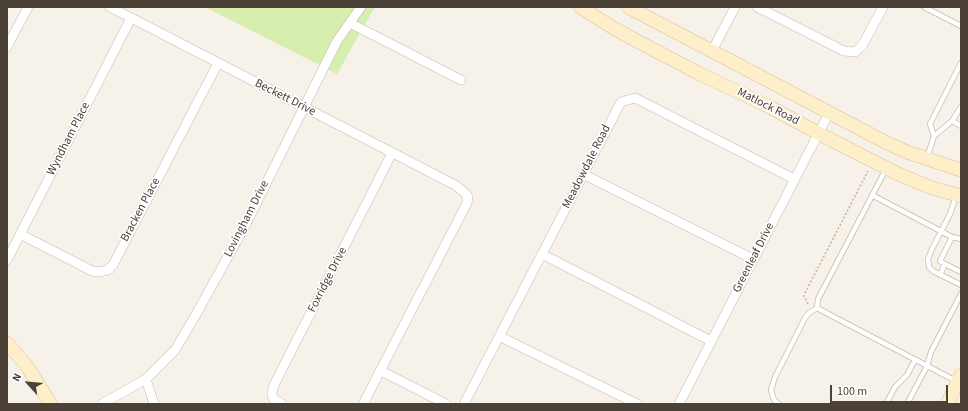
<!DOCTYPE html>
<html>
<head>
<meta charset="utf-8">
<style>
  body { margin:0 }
  #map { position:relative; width:968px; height:411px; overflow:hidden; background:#f6f1e9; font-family:"Source Sans 3",sans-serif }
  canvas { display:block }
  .frame { position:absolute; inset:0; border:8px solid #4b4136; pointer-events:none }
  .north { position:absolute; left:8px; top:363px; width:40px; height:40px; -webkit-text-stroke:3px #fff; paint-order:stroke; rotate:297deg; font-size:11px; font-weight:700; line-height:16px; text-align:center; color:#4b4136 }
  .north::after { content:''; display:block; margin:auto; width:14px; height:18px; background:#4b4136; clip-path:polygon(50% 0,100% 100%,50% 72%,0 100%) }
  .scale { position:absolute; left:830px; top:385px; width:118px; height:18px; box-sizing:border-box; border:2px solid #4b4136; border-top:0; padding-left:5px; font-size:12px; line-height:14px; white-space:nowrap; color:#4b4136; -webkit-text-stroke:3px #fff; paint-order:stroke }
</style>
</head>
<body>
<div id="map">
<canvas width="968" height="411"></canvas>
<div class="frame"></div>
<div class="north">N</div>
<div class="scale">100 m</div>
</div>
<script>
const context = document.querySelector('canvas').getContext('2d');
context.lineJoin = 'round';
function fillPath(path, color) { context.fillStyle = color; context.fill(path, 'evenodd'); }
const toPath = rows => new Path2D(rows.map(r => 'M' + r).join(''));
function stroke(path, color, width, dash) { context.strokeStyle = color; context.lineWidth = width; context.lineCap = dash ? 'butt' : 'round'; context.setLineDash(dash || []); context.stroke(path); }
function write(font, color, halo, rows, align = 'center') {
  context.font = font + ' "Source Sans 3",sans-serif'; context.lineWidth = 3.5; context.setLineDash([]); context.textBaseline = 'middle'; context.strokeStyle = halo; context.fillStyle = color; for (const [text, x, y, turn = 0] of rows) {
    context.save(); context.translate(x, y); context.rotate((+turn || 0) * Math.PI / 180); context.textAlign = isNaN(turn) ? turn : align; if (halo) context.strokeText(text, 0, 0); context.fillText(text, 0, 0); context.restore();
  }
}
fillPath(toPath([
  [205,7,376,7,372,12,337,74]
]), '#d6eeae');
const lane = toPath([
  [924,7,961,26],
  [952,121,961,126],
  [934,136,952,121,961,107],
  [927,158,934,136,930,124,961,63],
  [886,169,818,299,817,308,956,381],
  [872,195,952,237,940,261,945,264],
  [956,196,950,214,932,249,928,259,929,267,933,271,961,285],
  [952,237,961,239],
  [940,275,945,264,961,272],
  [779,404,774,400,771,390,775,377,805,318,809,313,817,308],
  [886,404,895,387,907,375,915,360],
  [907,404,927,366,931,352,961,294]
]);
const street = toPath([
  [110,7,455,185,465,193,468,197,467,203,363,404],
  [757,7,844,51,855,52,862,46,883,7],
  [350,23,461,80],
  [7,47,28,7],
  [712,51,735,7],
  [583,174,753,259],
  [20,234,92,271,99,272,108,270,113,265,218,63],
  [542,254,711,341],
  [7,260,131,18],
  [499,336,637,404],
  [381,371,446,404],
  [146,379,154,404],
  [102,404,146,379,175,350,194,318,246,224,337,41,361,7],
  [282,404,275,400,272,396,272,392,274,385,392,153],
  [464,404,621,102,635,98,794,179],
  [679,404,829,113]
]);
const secondary = toPath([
  [580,7,615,29,637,41,700,74,768,106,818,133,898,174,932,188,961,196],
  [628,7,887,143,907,152,961,170],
  [7,343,26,365,51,404],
  [947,404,961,375]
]);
stroke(lane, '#c6bbae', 6);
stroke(street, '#c6bbae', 10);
stroke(secondary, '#dbc395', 14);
stroke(toPath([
  [808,304,804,296,805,293,868,171]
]), '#c6b39a', 1.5, [2, 2]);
stroke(lane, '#fff', 4.5);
stroke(street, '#fff', 9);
stroke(secondary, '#ffeeca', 13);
write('12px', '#4b4136', '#fff', [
  ["Beckett Drive",285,98,27],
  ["Matlock Road",768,107,27],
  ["Wyndham Place",69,139,-63],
  ["Meadowdale Road",587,167,-63],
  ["Bracken Place",141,210,-62],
  ["Lovingham Drive",247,219,-63],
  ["Greenleaf Drive",754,258,-63],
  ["Foxridge Drive",328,280,-63]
]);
</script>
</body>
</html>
